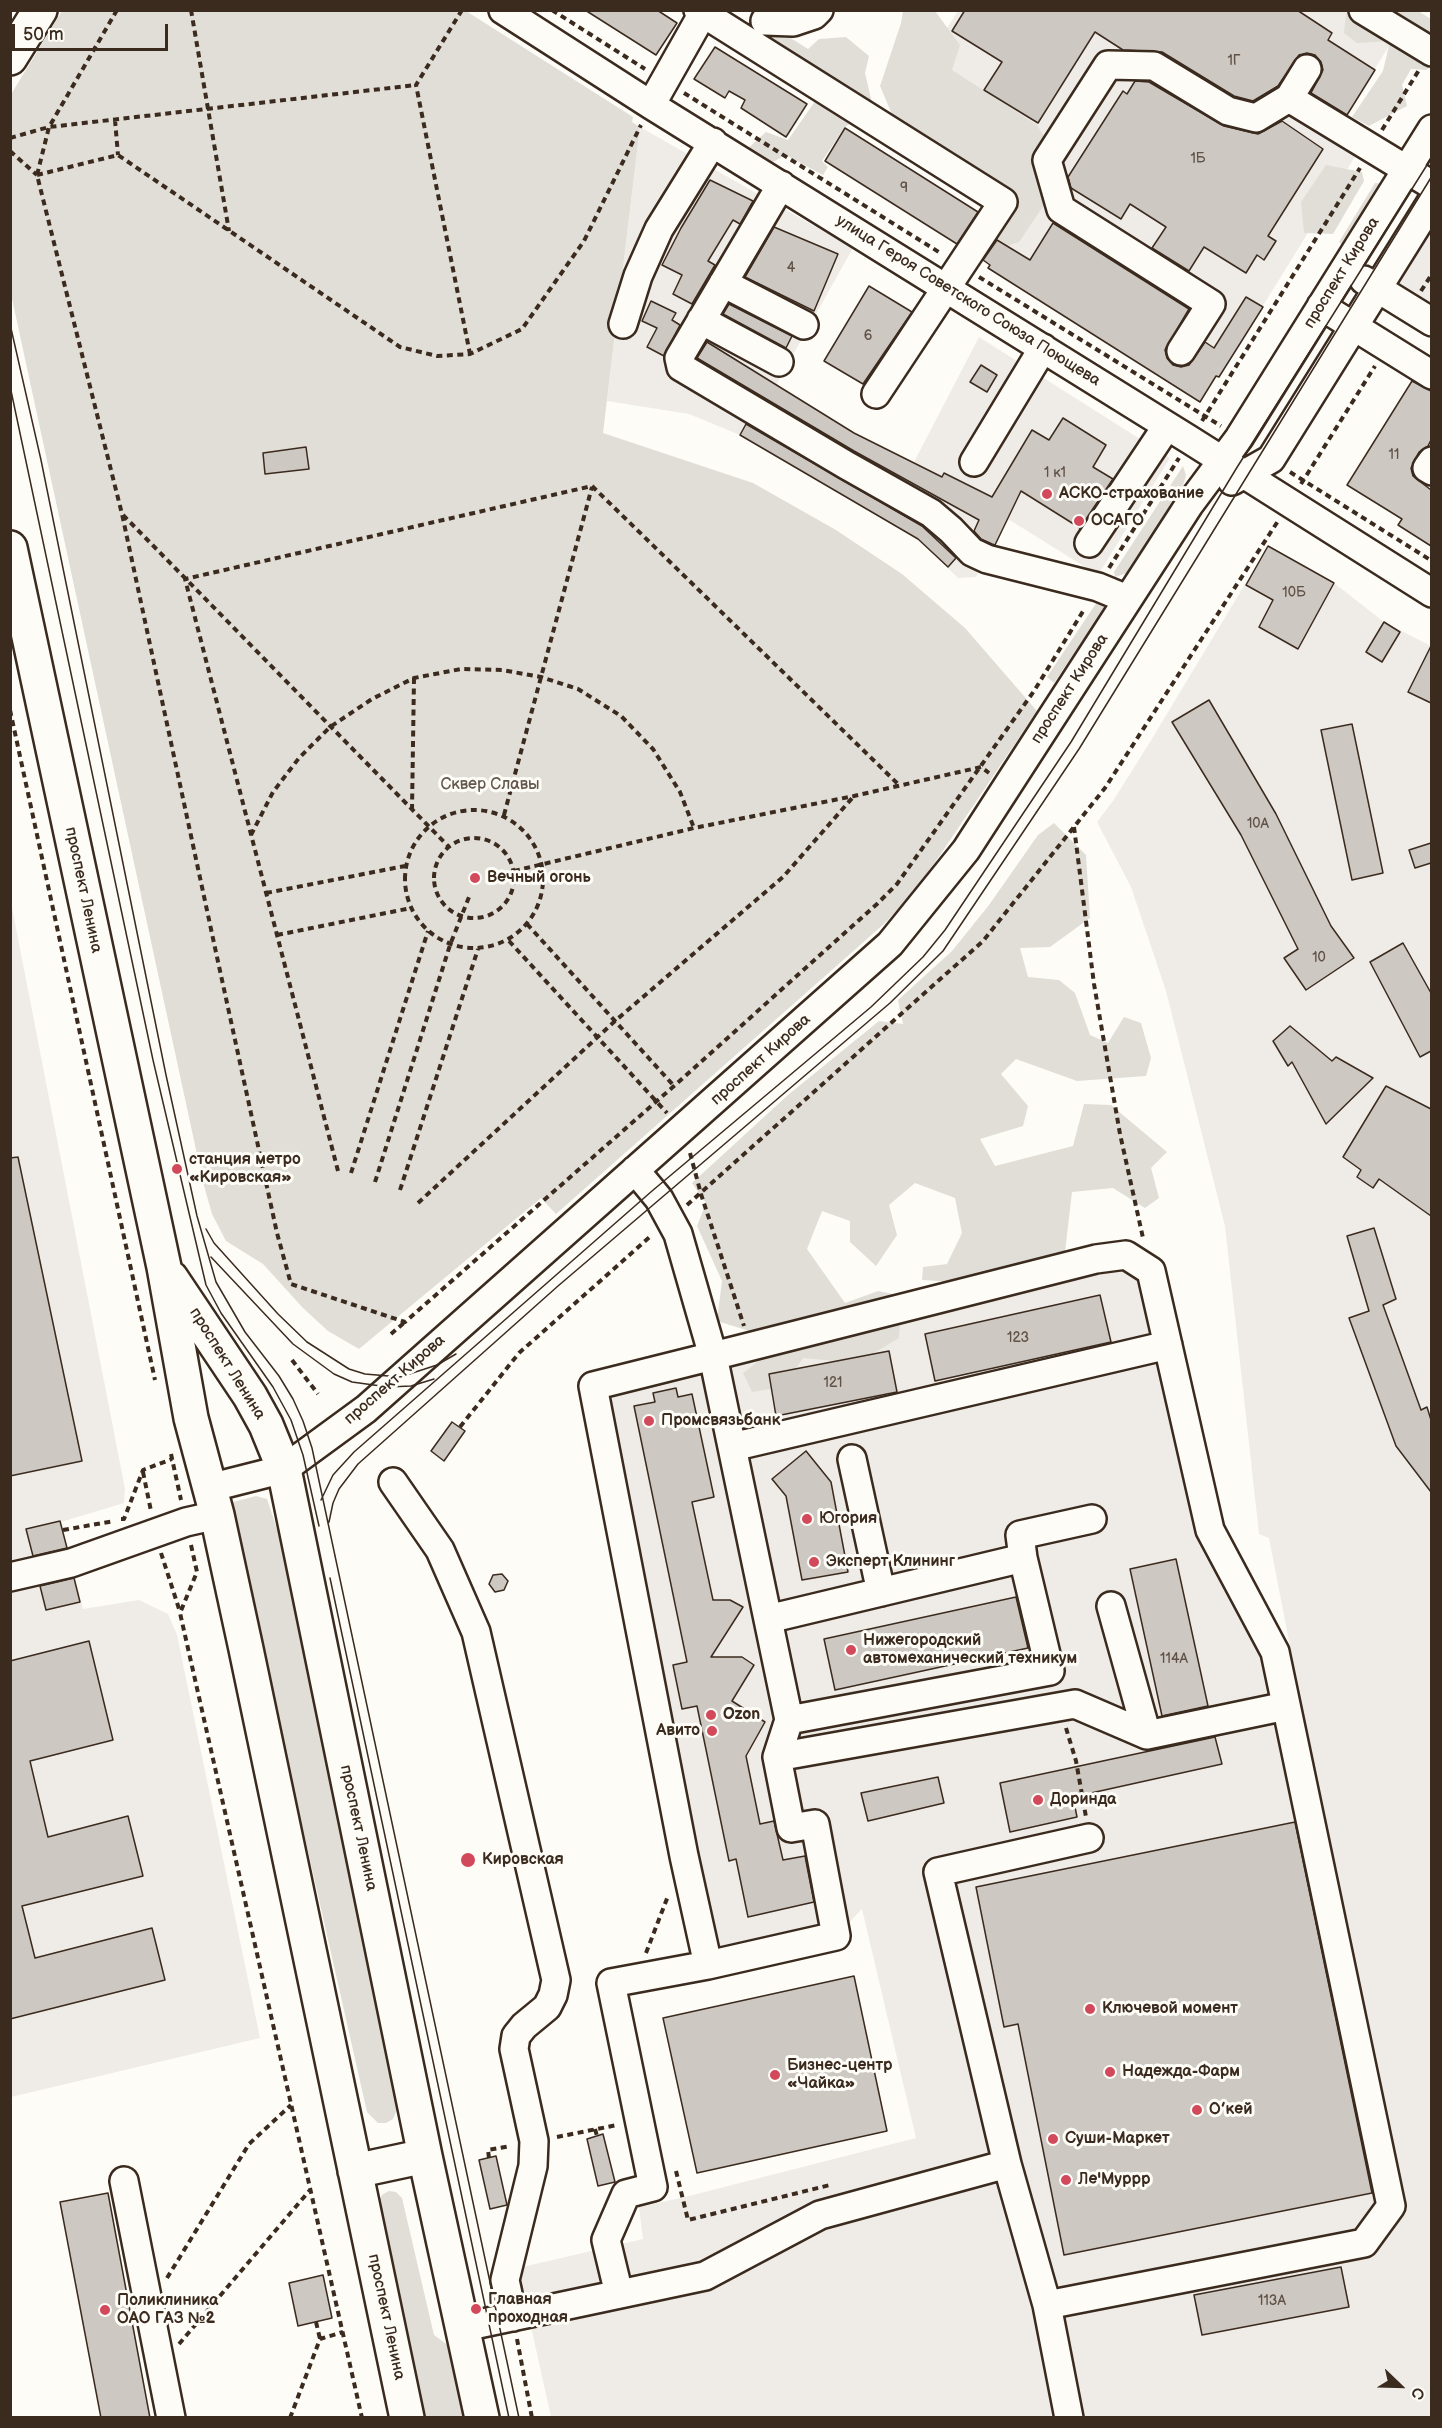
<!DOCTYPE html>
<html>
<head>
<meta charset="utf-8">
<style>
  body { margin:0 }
  #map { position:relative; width:1442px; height:2428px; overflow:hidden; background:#fdfcf7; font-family:"Balsamiq Sans",sans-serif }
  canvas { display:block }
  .frame { position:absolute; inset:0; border:12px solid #3b2a1e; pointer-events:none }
  .north { position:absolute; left:1370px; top:2356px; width:60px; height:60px; -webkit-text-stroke:4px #fdfcf7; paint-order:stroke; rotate:113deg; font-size:16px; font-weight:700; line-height:24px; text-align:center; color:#3b2a1e }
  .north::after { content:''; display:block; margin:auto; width:21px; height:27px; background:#3b2a1e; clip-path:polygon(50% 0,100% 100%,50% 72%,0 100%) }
  .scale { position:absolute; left:12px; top:24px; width:156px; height:27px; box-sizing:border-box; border:3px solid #3b2a1e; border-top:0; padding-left:8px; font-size:18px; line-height:21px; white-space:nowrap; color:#3b2a1e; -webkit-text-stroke:4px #fdfcf7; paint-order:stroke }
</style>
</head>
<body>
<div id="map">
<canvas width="1442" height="2428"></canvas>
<div class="frame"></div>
<div class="north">С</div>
<div class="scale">50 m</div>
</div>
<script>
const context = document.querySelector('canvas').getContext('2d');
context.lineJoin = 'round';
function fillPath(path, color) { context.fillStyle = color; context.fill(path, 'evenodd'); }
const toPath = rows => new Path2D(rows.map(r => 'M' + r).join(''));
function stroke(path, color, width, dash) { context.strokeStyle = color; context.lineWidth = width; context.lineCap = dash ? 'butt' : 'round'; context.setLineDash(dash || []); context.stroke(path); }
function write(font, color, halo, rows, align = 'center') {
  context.font = font + ' "Balsamiq Sans",sans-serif'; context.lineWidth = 6; context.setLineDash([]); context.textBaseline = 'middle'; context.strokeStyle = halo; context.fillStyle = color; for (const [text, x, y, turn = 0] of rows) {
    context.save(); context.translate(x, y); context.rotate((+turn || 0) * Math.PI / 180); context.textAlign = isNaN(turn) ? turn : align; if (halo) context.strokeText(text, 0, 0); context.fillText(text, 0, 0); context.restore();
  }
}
fillPath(toPath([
  [958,11,1348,11,1394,38,1343,120,1356,155,1219,377,1216,376,1200,402,988,268,1003,243,918,73],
  [640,127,853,248,776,385,854,433,914,462,979,337,1170,458,1098,575,1008,519,976,577,958,578,918,539,740,435,689,414,607,401],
  [1431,232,1431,337,1384,307],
  [1268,546,1334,583,1384,622,1431,646,1431,2417,551,2417,518,2268,643,2239,639,2207,681,2198,916,2138,862,1909,836,1936,708,1965,593,1386,1096,1259,1151,1271,1210,1530,1290,1722,1304,1719,1269,1538,1259,1534,1225,1226,1166,991,1131,887,1097,822,1113,801,1150,742],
  [10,897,125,1489,124,1503,61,1522,83,1609,139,1600,168,1614,177,1635,260,2038,11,2097]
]), '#efece7');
fillPath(toPath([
  [62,11,466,11,633,117,632,122,640,127,603,433,753,483,836,530,902,574,965,628,1037,711,938,858,913,893,885,923,556,1214,541,1198,359,1349,328,1331,303,1308,263,1264,226,1241,212,1214,203,1182,11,294,10,96],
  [903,11,935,11,960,45,952,70,1037,125,1047,141,1046,202,1019,242,992,251,983,243,996,202,905,145,880,86,901,23],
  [1351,11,1418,11,1431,19,1431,67,1426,70,1411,69,1402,85,1407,106,1369,126,1352,117,1383,71,1390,41,1357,43,1344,33,1346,14],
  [748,22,767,23,808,49,819,39,846,37,869,56,865,73,873,107,845,127,822,161,828,167,823,175,786,155,771,163,746,150,766,132,788,140,816,100,744,53],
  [1326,165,1362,172,1364,181,1333,234,1304,233,1301,202],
  [1375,183,1386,184,1346,248,1339,242],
  [1183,466,1186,475,1184,483,1127,573,1115,577,1114,572],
  [1102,601,1104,605,1103,611,1054,683,1047,677,1097,602],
  [1054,823,1086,855,1090,918,1050,947,1020,948,1028,977,1059,980,1075,993,1090,1035,1108,1043,1124,1017,1141,1023,1151,1058,1146,1076,1077,1081,1016,1059,1001,1074,1028,1106,1023,1126,980,1139,995,1166,1073,1146,1084,1104,1111,1105,1167,1152,1151,1168,1159,1198,1145,1208,1113,1188,1072,1192,1065,1252,975,1283,922,1280,923,1267,947,1264,962,1233,955,1198,915,1183,889,1205,897,1235,876,1266,850,1242,850,1221,822,1211,807,1249,845,1303,878,1291,902,1296,899,1338,857,1363,803,1358,783,1387,752,1392,743,1373,764,1357,759,1334,717,1321,722,1281,697,1226,706,1203,692,1183,788,1095,879,1021,903,1024,898,1000,952,951,989,905,1038,835],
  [256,1496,267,1499,282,1544,400,2102,393,2119,386,2123,378,2123,367,2112,230,1506,233,1502],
  [389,2191,396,2192,402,2198,434,2335,449,2346,464,2417,422,2417,378,2201,383,2194]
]), '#e1ded7');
const building = toPath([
  [585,10,657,10,677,23,656,55,585,10],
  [965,10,1297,10,1332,33,1328,40,1375,70,1347,115,1311,93,1323,70,1321,62,1315,55,1307,53,1299,55,1278,86,1253,101,1234,96,1162,52,1123,50,1095,32,1038,123,984,90,1002,62,952,31,965,10],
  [715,47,807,104,786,137,741,108,745,100,729,91,725,98,694,79,715,47],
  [1135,81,1149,82,1224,126,1258,134,1282,121,1323,149,1268,236,1276,241,1264,260,1257,255,1246,273,1204,247,1189,271,1152,248,1166,227,1130,204,1121,219,1071,188,1068,177,1123,91,1127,94,1135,81],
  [845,128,978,212,957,244,825,161,845,128],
  [710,180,753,201,740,224,733,220,708,261,715,265,692,304,673,294,682,275,662,265,681,228,710,180],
  [1053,223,1189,309,1165,350,1167,358,1173,365,1181,367,1189,365,1205,342,1214,348,1246,297,1263,307,1219,377,1216,376,1200,402,988,268,990,265,983,260,997,240,1030,260,1053,223],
  [774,227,838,254,814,311,745,277,774,227],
  [869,286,912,312,863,384,824,361,869,286],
  [651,301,676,313,672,320,680,325,664,356,647,347,657,328,642,321,651,301],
  [729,304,792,336,786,348,723,314,729,304],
  [707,342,854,433,942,477,944,473,992,497,1032,430,1049,440,1063,418,1106,445,1093,467,1113,479,1080,528,1021,491,995,545,992,544,981,539,974,531,979,520,854,451,697,358,707,342],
  [981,365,997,375,987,392,970,382,981,365],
  [1412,381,1431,391,1431,440,1428,446,1419,452,1411,468,1413,476,1431,490,1431,546,1398,525,1402,519,1347,485,1412,381],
  [746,424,922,526,956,558,948,567,918,539,740,435,746,424],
  [306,447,309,469,265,474,263,453,306,447],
  [1268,546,1334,583,1298,649,1259,627,1273,600,1246,585,1268,546],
  [1384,622,1400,632,1382,662,1366,652,1384,622],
  [1431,646,1431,703,1408,692,1431,646],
  [1209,700,1276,814,1331,926,1354,958,1306,990,1284,958,1298,949,1241,835,1172,722,1209,700],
  [1352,724,1383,873,1352,880,1321,730,1352,724],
  [1431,843,1431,863,1415,868,1409,850,1431,843],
  [1403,943,1431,993,1431,1051,1420,1057,1370,962,1403,943],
  [1290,1026,1332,1061,1336,1057,1373,1078,1326,1124,1292,1062,1288,1066,1273,1041,1290,1026],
  [1386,1086,1431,1109,1431,1216,1379,1179,1373,1188,1357,1177,1361,1170,1343,1157,1386,1086],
  [18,1157,82,1461,10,1476,10,1158,18,1157],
  [1374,1228,1396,1299,1383,1305,1421,1410,1427,1407,1431,1420,1431,1492,1396,1446,1349,1318,1369,1311,1347,1236,1374,1228],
  [1100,1295,1111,1342,935,1381,925,1334,1100,1295],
  [889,1351,897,1392,776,1416,769,1374,889,1351],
  [676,1388,678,1397,692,1394,714,1497,692,1502,713,1600,730,1600,743,1607,711,1657,742,1657,754,1665,732,1701,765,1722,746,1756,760,1824,774,1821,783,1860,805,1856,814,1902,748,1917,736,1859,729,1861,697,1706,682,1709,673,1665,687,1662,634,1406,655,1402,653,1393,676,1388],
  [452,1422,465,1431,444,1461,431,1451,452,1422],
  [806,1451,831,1482,848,1572,802,1580,786,1496,772,1479,806,1451],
  [60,1521,67,1548,33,1556,26,1529,60,1521],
  [1176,1559,1208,1706,1162,1716,1130,1569,1176,1559],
  [502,1574,508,1581,504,1590,495,1592,489,1584,493,1575,502,1574],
  [74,1578,80,1602,46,1610,40,1586,74,1578],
  [1016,1597,1028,1648,835,1690,824,1639,1016,1597],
  [89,1641,113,1740,30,1761,48,1837,128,1816,143,1876,22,1906,35,1958,152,1928,165,1980,10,2019,10,1661,89,1641],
  [1215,1737,1222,1764,1073,1797,1077,1817,1010,1832,1000,1783,1215,1737],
  [938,1777,944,1803,868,1821,861,1793,938,1777],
  [1295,1822,1372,2193,1064,2255,1018,2024,1004,2027,976,1887,1295,1822],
  [854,1976,887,2131,697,2173,663,2018,854,1976],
  [603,2134,615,2182,598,2186,587,2139,603,2134],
  [496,2156,507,2205,490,2209,479,2160,496,2156],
  [108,2193,150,2418,101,2418,60,2202,108,2193],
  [1341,2267,1349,2307,1202,2335,1194,2295,1341,2267],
  [323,2275,332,2318,298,2326,289,2283,323,2275]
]);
fillPath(building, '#cdc8c2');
stroke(building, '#3b2a1e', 1.5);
const minor = toPath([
  [503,10,651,105,1190,440,1432,593],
  [698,10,1003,202,876,394],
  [1363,10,1432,52],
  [765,21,793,22,814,15,819,10],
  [1289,98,1307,69],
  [651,105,703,13],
  [781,185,679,358,681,367,846,465,931,513,951,530,972,552,987,559,1098,587,1127,599],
  [1364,280,1432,322],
  [723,283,804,325],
  [1321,306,1432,375],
  [701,320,779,362],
  [623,324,638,276,659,229,713,142],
  [1181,351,1211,304,1061,209,1047,160,1108,65,1154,66,1228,111,1256,118,1289,98,1432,185],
  [1432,461,1427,468,1432,471],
  [974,462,1043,348],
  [1232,481,1271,459,1432,201],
  [1089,543,1167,426],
  [635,1170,659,1199,678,1234,713,1356,789,1720,777,1757,791,1828,815,1824,836,1936,708,1965,684,1856,593,1386,713,1356,1096,1259,1126,1255,1151,1271,1210,1530,1275,1652,1391,2206,1364,2243,1047,2305,1069,2418],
  [732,1447,1168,1345],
  [852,1459,881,1592],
  [393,1482,440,1550,476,1632,556,1980,553,1995,547,2007,524,2026,516,2036,514,2049,534,2141,533,2166,505,2280,513,2317],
  [209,1488,284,1469,366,1409,890,944,966,850,1189,505,1239,438,1432,129],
  [1023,1558,1020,1535,1092,1519],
  [10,1577,71,1563,186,1522,217,1515],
  [1111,1606,1147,1735],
  [768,1619,1023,1558,1050,1671,789,1720],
  [777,1757,1075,1704,1147,1735,1286,1706],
  [1007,2164,938,1872,1089,1838],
  [124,2181,171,2418],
  [619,2294,606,2240,626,2194,653,2187,611,1983,708,1965],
  [464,2327,705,2276,820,2215,1007,2164,1047,2305]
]);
const major = toPath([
  [10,58,40,10],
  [10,548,164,1267,191,1418,217,1515,246,1649,407,2418],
  [171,1278,250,1396,266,1425,284,1469,425,2156,482,2418],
  [355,2171,425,2156]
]);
stroke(minor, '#3b2a1e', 32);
stroke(major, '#3b2a1e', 38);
stroke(toPath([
  [117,10,49,127,37,175,122,514,217,957,277,1233,291,1284,405,1322,674,1086,877,904,897,884,1034,691,1085,608],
  [191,10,229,231],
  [462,10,416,85,470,354],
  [552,10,645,69],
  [684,93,942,254],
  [115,120,118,155],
  [1382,130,1419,70],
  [10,138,49,127,416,85],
  [10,151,37,175],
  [37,175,118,155,400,347,437,356,470,354,522,329,584,241,641,125],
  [979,277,1221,426],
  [1421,291,1432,274],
  [1202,421,1360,168],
  [1290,472,1432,561],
  [1301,484,1375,366],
  [123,515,448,846],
  [1109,568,1179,458],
  [10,710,155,1380],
  '405 879a69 69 0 1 1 138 0a69 69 0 1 1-138 0Z',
  [412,810,414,678],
  [504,815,592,487],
  [1074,827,1094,984,1120,1134,1143,1238],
  [251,835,273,792,299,758,330,727,372,699,414,678,461,669,502,670,541,677,578,689,621,716,653,749,680,792,694,828],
  '434 878a40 40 0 1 1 80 0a40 40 0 1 1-80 0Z',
  [514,871,694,828,854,796,981,767,989,773],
  [266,893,405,866],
  [527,924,674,1086],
  [277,935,411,908],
  [509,941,667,1113],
  [690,1153,701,1194,744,1326],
  [338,1171,185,579,592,486,900,786],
  [351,1173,428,931],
  [375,1182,450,945,469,897],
  [400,1190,478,949],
  [418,1203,615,1021,783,877,854,796],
  [687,1205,983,941,1105,788,1278,521],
  [391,1334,405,1322],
  [292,1360,318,1394],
  [460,1427,519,1353,652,1235],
  [171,1454,181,1500],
  [143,1472,151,1511],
  [121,1519,124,1519,143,1470,172,1459],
  [63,1530,114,1521],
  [191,1545,197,1572,180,1613,362,2418],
  [161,1553,180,1612],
  [1066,1728,1076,1761,1086,1817],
  [646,1953,668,1896],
  [595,2129,597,2136],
  [557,2137,617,2125],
  [489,2158,488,2150,511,2146],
  [676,2171,688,2220,830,2185],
  [167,2278,249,2144,291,2105],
  [316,2322,320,2339],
  [517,2339,532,2418],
  [179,2344,310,2190],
  [290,2418,320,2339,343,2332]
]), '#3b2a1e', 4, [6, 4.5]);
stroke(minor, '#fdfcf7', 27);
stroke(major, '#fdfcf7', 33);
stroke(toPath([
  [10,324,41,460,166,1075,197,1216,216,1282,245,1332,279,1376,293,1399,303,1421,312,1448,519,2418],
  [10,386,153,1060,206,1285,221,1313,273,1387,291,1420,303,1455,319,1526],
  [206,1229,214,1243,278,1314,307,1342,349,1369,365,1374,400,1377,437,1365,456,1354],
  [211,1257,293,1344,334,1374,352,1382,388,1387,411,1386,434,1379],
  [321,1500,333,1475,354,1452,652,1191,871,1007,923,957,945,930,1071,742,1236,469,1432,157],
  [329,1522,333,1503,339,1489,358,1464,558,1286,890,1003,943,951,1079,749,1432,176],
  [330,1578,509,2418]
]), '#3b2a1e', 1.5);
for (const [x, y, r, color] of [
  [1047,494,6,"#d1495b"],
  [1079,521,6,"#d1495b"],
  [475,878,6,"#d1495b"],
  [177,1169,6,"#d1495b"],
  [649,1421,6,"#d1495b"],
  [807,1519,6,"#d1495b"],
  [814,1562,6,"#d1495b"],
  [851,1650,6,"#d1495b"],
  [711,1715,6,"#d1495b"],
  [712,1731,6,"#d1495b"],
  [1038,1800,6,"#d1495b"],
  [468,1860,8,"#d1495b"],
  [1090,2009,6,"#d1495b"],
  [1110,2072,6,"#d1495b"],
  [775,2075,6,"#d1495b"],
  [1197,2110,6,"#d1495b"],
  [1053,2139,6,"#d1495b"],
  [1066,2180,6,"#d1495b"],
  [476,2309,6,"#d1495b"],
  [105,2310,6,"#d1495b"]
]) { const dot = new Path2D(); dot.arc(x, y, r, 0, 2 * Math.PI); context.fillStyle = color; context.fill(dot); stroke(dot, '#fdfcf7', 2); }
write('14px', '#605247', null, [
  ["1Г",1234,61],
  ["1Б",1198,159],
  ["9",904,188],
  ["4",791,268],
  ["6",868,336],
  ["11",1394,455],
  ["1 к1",1055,473],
  ["10Б",1294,593],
  ["10А",1258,824],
  ["10",1319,958],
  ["123",1018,1338],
  ["121",833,1383],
  ["114А",1174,1659],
  ["113А",1272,2301]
]);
write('16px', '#3b2a1e', '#fdfcf7', [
  ["проспект Кирова",1342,273,-58],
  ["улица Героя Советского Союза Поющева",968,301,32],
  ["проспект Кирова",1070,689,-57],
  ["проспект Ленина",83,890,78],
  ["проспект Кирова",761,1060,-42],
  ["проспект Ленина",227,1364,58],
  ["проспект Кирова",395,1380,-41],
  ["проспект Ленина",358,1828,78],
  ["проспект Ленина",386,2317,78]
]);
write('bold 16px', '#3b2a1e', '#fdfcf7', [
  ["АСКО-страхование",1059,494],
  ["ОСАГО",1091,521],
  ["Вечный огонь",487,878],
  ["станция метро",189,1160],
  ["«Кировская»",189,1178],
  ["Промсвязьбанк",661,1421],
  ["Югория",819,1519],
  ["Эксперт Клининг",826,1562],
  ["Нижегородский",863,1641],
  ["автомеханический техникум",863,1659],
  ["Ozon",723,1715],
  ["Авито",700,1731,"right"],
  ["Доринда",1050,1800],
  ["Кировская",482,1860],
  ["Ключевой момент",1102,2009],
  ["Бизнес-центр",787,2066],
  ["«Чайка»",787,2084],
  ["Надежда-Фарм",1122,2072],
  ["О’кей",1209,2110],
  ["Суши-Маркет",1065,2139],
  ["Ле'Муррр",1078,2180],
  ["Главная",488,2300],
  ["проходная",488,2318],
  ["Поликлиника",117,2301],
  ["ОАО ГАЗ №2",117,2319]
], 'left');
write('16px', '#64574c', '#fdfcf7', [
  ["Сквер Славы",490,785]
]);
</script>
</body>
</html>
